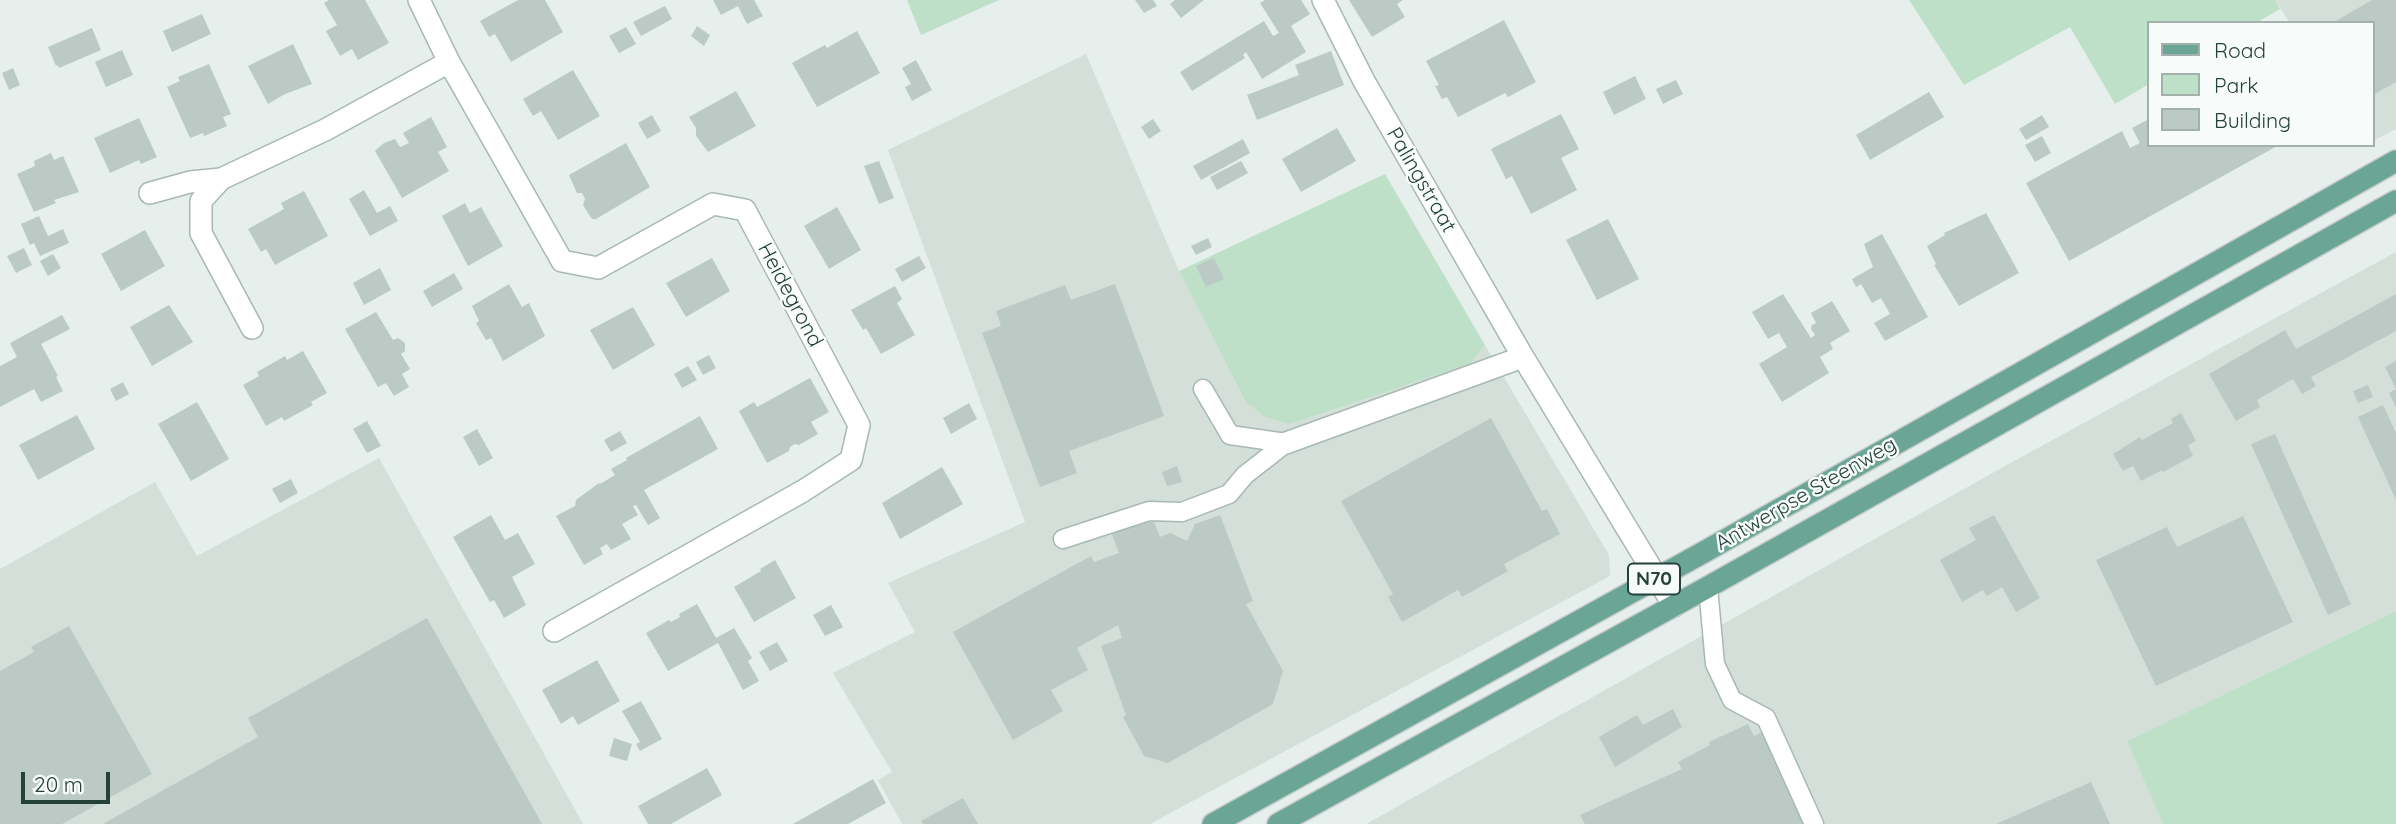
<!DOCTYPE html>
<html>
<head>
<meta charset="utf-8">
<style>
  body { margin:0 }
  #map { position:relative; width:2396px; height:824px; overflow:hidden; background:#e6efeb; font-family:Quicksand,sans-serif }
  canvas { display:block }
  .legend { position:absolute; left:2147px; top:21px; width:228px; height:126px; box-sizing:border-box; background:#f7fbf9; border:2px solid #a3b1ad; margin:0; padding:9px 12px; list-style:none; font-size:21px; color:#24423a }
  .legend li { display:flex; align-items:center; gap:14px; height:35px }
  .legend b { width:35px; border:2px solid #a3b1ad }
  .scale { position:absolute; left:21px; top:772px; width:89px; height:32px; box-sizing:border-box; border:4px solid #24423a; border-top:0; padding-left:9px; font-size:21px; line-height:24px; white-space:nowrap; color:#24423a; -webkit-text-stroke:5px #f7fbf9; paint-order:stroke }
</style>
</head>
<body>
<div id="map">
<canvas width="2396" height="824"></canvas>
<ul class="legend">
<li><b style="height:9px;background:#6aa596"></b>Road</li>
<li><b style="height:19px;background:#bfe0c8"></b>Park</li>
<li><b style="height:19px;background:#bbcac4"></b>Building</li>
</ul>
<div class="scale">20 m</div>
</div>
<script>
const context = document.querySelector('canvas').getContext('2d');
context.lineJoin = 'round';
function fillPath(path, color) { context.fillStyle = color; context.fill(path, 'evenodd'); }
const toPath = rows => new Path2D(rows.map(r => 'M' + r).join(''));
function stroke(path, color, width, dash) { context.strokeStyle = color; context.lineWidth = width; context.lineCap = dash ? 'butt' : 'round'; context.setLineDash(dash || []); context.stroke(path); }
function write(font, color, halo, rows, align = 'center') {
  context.font = font + ' Quicksand,sans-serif'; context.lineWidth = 5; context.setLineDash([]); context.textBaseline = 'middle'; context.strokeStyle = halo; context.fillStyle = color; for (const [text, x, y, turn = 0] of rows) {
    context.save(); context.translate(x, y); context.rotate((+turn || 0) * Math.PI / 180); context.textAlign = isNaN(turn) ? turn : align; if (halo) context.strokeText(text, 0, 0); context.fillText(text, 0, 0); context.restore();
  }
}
fillPath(toPath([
  [2275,0,2396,0,2396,129,2373,141,2373,23,2290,23],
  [1086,54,1179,271,1245,401,1471,363,1485,345,1609,555,1610,576,1150,824,902,824,878,780,892,772,833,673,915,632,888,583,1025,522,888,150],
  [2396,252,2396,611,2127,741,2164,824,1366,824,2005,466],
  [379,458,583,824,0,824,0,569,155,482,197,556]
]), '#d4dfda');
fillPath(toPath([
  [907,0,999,0,921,35],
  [1909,0,2275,0,2280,9,2256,23,2149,23,2149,84,2115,104,2070,27,1964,85],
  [1385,174,1485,345,1471,363,1290,424,1265,417,1245,401,1179,271],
  [2396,611,2396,824,2163,824,2127,741]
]), '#bfe0c8');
fillPath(toPath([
  [329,0,365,0,389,43,358,60,352,49,340,56,326,31,337,25,324,3],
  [518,0,545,0,563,32,511,62,495,34,489,37,480,21],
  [713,0,754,0,763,16,747,24,738,6,721,15],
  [1135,0,1153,0,1157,6,1144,13],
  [1175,0,1204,0,1181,18,1170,4],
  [1265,0,1301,0,1310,14,1291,26,1306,52,1262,79,1246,52,1243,55,1245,58,1192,91,1180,72,1264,21,1273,36,1279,33,1260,3],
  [1349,0,1403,0,1397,4,1405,17,1372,37],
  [2372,0,2396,0,2396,82,2373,95,2373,23,2332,23],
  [665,6,672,19,641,36,633,22],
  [202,14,211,34,172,52,163,31],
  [1504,20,1536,82,1508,97,1505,93,1458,117,1447,97,1442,99,1435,86,1439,85,1426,61],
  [697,26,710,35,704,46,691,36],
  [626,27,636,44,619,53,609,36],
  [92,28,101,50,59,68,58,65,56,66,48,47],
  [857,31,880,73,817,107,792,63,825,45,827,48],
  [293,44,312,84,285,94,268,104,248,66],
  [122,50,133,75,106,87,95,62],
  [1331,51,1344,85,1257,120,1247,95,1299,75,1295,65],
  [916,60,932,90,912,101,905,87,911,84,902,68],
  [209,64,231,114,223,117,227,126,204,136,203,133,190,138,167,87,180,81,178,77],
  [13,68,20,85,9,90,2,73],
  [573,70,600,116,558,140,541,111,533,116,523,99],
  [1635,76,1646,99,1614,115,1603,92],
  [1676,80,1683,94,1663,104,1656,89],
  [736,91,756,126,708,152,696,136,696,128,689,117],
  [1929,92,1944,117,1870,160,1856,135],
  [1561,114,1579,149,1561,158,1577,190,1531,214,1512,176,1506,179,1491,149],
  [652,115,661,131,647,139,638,123],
  [2042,115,2049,127,2026,140,2019,129],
  [431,117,447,147,438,152,449,171,402,198,375,151,384,143,395,139,400,147,409,143,403,133],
  [139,118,157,157,141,164,139,160,110,173,94,138],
  [1153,119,1161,131,1149,139,1141,127],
  [2149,119,2149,145,2279,145,2069,261,2026,183,2122,131,2130,148,2140,143,2132,128],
  [1337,128,1356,161,1301,192,1282,159],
  [2042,136,2051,153,2035,162,2025,145],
  [1243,139,1250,153,1201,180,1193,166],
  [626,143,650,187,596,219,592,219,583,205,585,199,582,193,577,193,569,175],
  [51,153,54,160,63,156,79,192,54,200,56,203,34,212,17,174,35,166,34,161],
  [879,161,894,198,879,204,864,166],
  [1241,161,1248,173,1217,190,1210,177],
  [364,190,377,213,390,206,398,221,370,236,349,199],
  [304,191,328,236,275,265,266,249,261,252,248,229,284,209,281,203],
  [465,203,470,213,481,207,503,246,468,266,442,216],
  [837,207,861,250,829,269,804,226],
  [1986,213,2019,273,1959,306,1934,265,1936,264,1927,246,1945,235,1944,233],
  [39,216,48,236,63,229,69,243,40,256,34,243,30,245,21,224],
  [1608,219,1639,279,1597,300,1566,240],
  [145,230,165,266,121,291,101,254],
  [1882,234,1928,317,1885,341,1874,323,1890,314,1881,298,1872,303,1861,284,1856,287,1852,279,1873,267,1864,244],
  [1208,238,1212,247,1196,255,1191,246],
  [24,248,32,265,16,273,7,256],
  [53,254,61,268,48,276,40,261],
  [919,256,926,268,902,282,895,269],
  [712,258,730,291,686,317,666,283],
  [1214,258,1224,279,1206,287,1196,266],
  [380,268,391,290,364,305,353,283],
  [454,273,463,289,432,307,423,291],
  [509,284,522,307,529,303,545,336,503,361,491,338,486,340,476,323,479,321,472,306],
  [1115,284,1164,416,1069,451,1077,473,1040,487,982,333,1001,326,996,311,1065,285,1071,300],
  [895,286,902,299,897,303,915,335,881,354,866,328,863,330,851,310],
  [1783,294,1811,338,1815,335,1811,329,1812,325,1816,323,1811,313,1832,301,1850,331,1830,343,1833,349,1820,357,1829,373,1782,402,1759,364,1787,347,1779,333,1768,339,1752,312],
  [2396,294,2396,331,2311,377,2316,386,2302,394,2293,379,2257,400,2260,407,2236,421,2209,374,2285,330,2296,349],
  [169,305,193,342,152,366,130,327],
  [633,307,655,345,613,370,590,330],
  [376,312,393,340,398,338,405,343,405,351,401,354,410,369,402,374,409,387,394,396,386,383,378,387,345,329],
  [62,315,70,329,41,344,58,376,56,377,63,391,41,402,34,389,0,407,0,366,17,357,10,343],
  [303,351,327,393,311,402,313,405,284,421,282,417,266,426,243,385,259,376,257,372,285,356,287,360],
  [709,355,716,368,703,375,696,362],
  [2396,361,2396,407,2389,393,2396,389,2385,367],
  [688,366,697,380,682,388,674,374],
  [810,378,829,412,811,422,818,434,799,445,795,444,790,447,789,451,767,463,739,411,754,402,757,407],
  [123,382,129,394,116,401,110,389],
  [2368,385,2373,397,2358,403,2353,391],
  [197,402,229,459,191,481,158,424],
  [969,403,977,419,951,434,943,418],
  [2383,405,2396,433,2396,500,2358,417],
  [2181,413,2196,441,2188,445,2193,456,2163,472,2162,470,2141,481,2133,466,2123,471,2113,454,2140,437,2142,440,2173,423,2171,419],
  [77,415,95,449,38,480,19,445],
  [700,416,718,449,644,490,660,518,648,525,636,505,633,506,638,515,622,524,631,539,611,550,607,544,600,548,603,554,584,565,556,516,575,506,576,500,599,483,600,484,615,475,611,469,627,460,626,458],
  [1491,418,1542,511,1547,509,1560,534,1504,564,1508,571,1462,597,1458,590,1402,622,1388,597,1393,594,1341,501],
  [367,421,381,446,367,453,353,429],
  [477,429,493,458,479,466,463,437],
  [620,431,627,443,611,452,604,440],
  [2275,434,2351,604,2328,615,2251,444],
  [1177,466,1182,482,1167,486,1162,472],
  [942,467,963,504,900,539,882,503],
  [291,479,298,493,280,503,272,489],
  [491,515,505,540,518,533,535,564,512,577,526,605,504,618,494,600,490,602,453,537],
  [1220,515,1253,601,1246,604,1283,671,1273,704,1168,763,1144,756,1123,717,1126,715,1101,646,1122,638,1118,625,1077,648,1088,670,1051,690,1063,711,1013,740,953,632,1091,556,1094,562,1119,553,1111,532,1152,517,1160,537,1170,533,1187,541,1195,524],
  [1994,515,2040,598,2016,612,2002,587,1987,596,1983,590,1962,602,1940,560,1976,540,1969,528],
  [2243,516,2293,622,2156,686,2096,560,2167,527,2177,547],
  [775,560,796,598,754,622,734,587,761,571,760,569],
  [697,604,716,638,734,628,752,658,748,661,759,681,743,690,718,643,668,671,646,633,669,620,671,622,680,617,679,614],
  [831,605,843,627,825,636,813,615],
  [427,618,542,824,103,824,258,737,248,718],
  [69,626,152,774,62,824,0,824,0,671,34,652,31,647],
  [777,642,788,661,770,671,759,652],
  [597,660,620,701,578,725,573,716,561,724,542,690],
  [641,701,662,739,640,751,636,744,640,742,622,711],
  [1673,709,1682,727,1615,767,1599,737,1637,715,1643,725],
  [1748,724,1754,736,1764,731,1806,824,1585,824,1580,815,1682,769,1678,762,1710,745,1709,742],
  [614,738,632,744,627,761,609,756],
  [707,768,722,795,671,824,648,824,638,806],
  [873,779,886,803,848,824,793,824],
  [2091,782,2110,824,1996,824],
  [963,798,978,824,923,824,921,821]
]), '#bbcac4');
const service = toPath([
  [1203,389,1230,435,1286,443],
  [1063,539,1149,511,1182,512,1229,494,1245,475,1286,443],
  [1708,587,1715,664,1732,700,1766,718,1814,824]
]);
const minor = toPath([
  [419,0,449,62,562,261,598,268,713,204,745,210,859,425,851,460,803,491,554,631],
  [1323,0,1364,81,1523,357,1674,606],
  [150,193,190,182,221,179],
  [252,328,201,233,201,201,221,179,325,130,449,62],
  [1286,443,1523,357]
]);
const primary = toPath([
  [1213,824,1704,552,2396,161],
  [1278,824,1708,587,2396,201]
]);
stroke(service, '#a8b8b2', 21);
stroke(minor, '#a8b8b2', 24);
stroke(primary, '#c2cac8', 24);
stroke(service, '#fff', 18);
stroke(minor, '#fff', 21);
stroke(primary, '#6aa596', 21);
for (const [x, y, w] of [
  [1654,579,52]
]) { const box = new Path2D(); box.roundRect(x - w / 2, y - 15.5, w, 31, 5); context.fillStyle = '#f7fbf9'; context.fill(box); stroke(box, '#24423a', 2); }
write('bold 19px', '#24423a', null, [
  ["N70",1654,579]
]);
write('21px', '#24423a', '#f7fbf9', [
  ["Palingstraat",1421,180,60],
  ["Heidegrond",790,295,62],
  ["Antwerpse Steenweg",1806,494,-30]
]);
</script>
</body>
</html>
